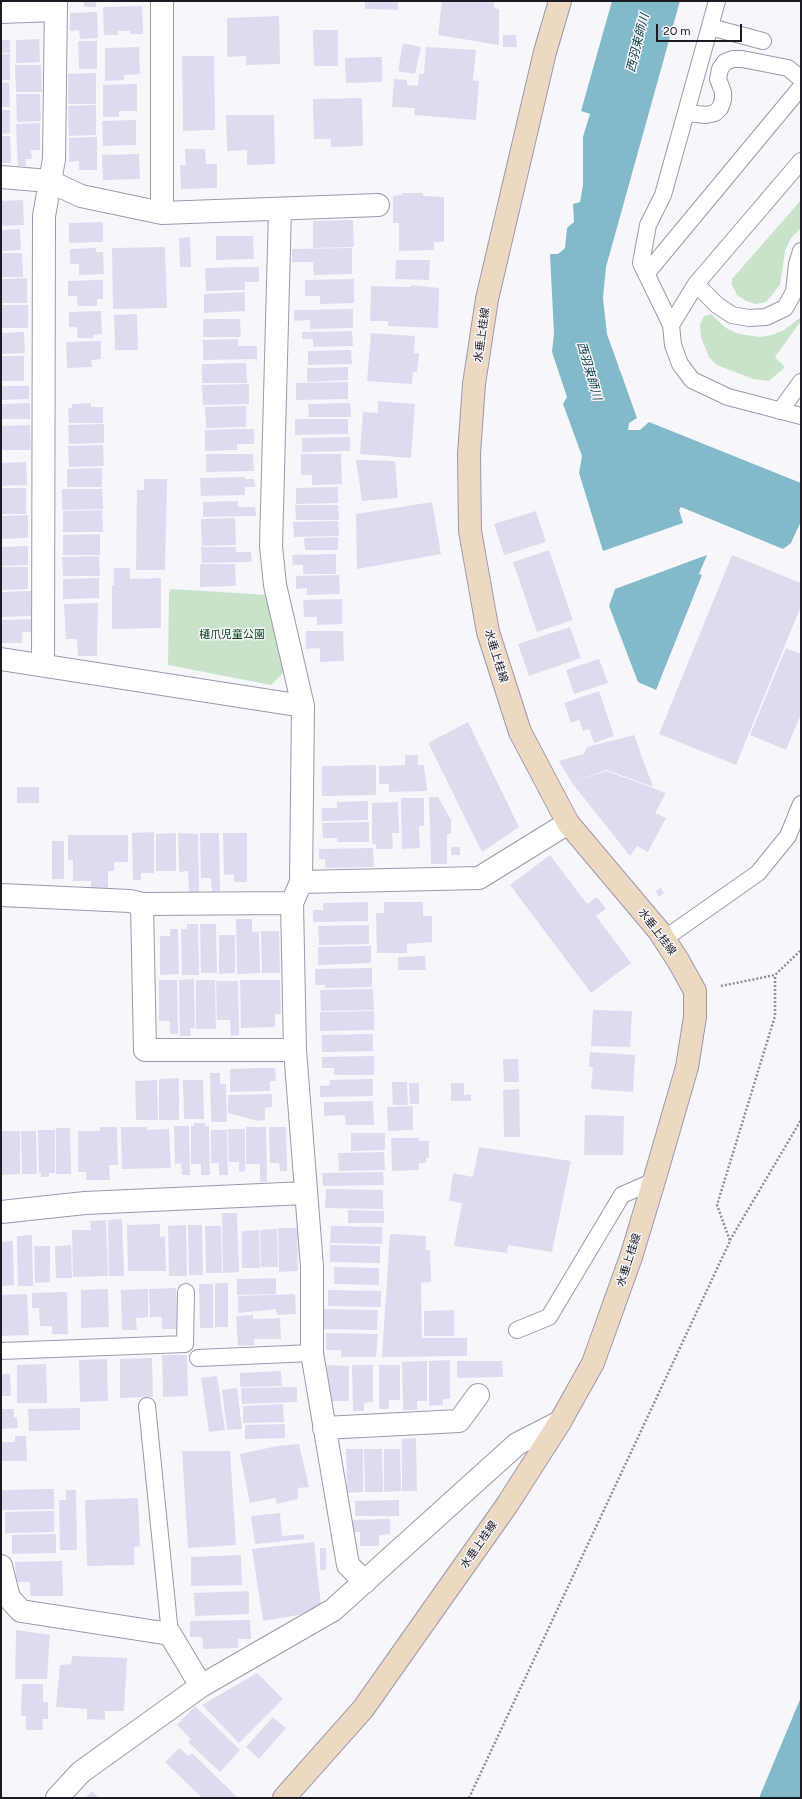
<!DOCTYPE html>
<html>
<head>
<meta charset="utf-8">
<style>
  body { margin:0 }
  #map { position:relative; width:802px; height:1799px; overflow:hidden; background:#f7f7fb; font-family:Figtree,sans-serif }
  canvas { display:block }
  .frame { position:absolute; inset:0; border:2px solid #1c1a22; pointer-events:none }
  .scale { position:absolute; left:656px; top:24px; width:86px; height:18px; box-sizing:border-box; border:2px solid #1c1a22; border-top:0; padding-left:5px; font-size:12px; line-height:14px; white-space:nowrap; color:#1c1a22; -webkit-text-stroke:3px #f7f7fb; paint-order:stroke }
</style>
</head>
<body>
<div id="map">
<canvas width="802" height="1799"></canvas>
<div class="frame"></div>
<div class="scale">20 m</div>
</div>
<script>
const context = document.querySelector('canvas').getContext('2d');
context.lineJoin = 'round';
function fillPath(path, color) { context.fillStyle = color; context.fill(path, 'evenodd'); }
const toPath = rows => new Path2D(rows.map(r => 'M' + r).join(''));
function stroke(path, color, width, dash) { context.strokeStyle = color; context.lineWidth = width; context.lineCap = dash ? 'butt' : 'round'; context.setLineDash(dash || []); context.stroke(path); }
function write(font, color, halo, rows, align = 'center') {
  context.font = font + ' Figtree,"Noto Sans JP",sans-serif'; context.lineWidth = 3; context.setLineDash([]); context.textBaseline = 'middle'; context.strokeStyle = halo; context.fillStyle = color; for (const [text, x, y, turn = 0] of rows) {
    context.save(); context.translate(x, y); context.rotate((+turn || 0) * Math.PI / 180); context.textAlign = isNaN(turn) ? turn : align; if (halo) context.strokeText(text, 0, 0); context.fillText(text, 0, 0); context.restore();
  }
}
fillPath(toPath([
  [801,200,801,228,791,238,785,251,780,285,766,302,755,304,746,301,737,295,732,285,732,279],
  [711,314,726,328,739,334,760,337,772,335,784,330,801,317,801,321,775,357,785,367,769,381,753,379,717,365,709,357,701,337,700,325,704,316],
  [171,589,268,595,285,671,271,685,168,665,169,593]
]), '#c9e3cb');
fillPath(toPath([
  [612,1,680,1,606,267,603,298,607,334,637,418,629,423,628,430,640,430,649,422,801,483,801,521,791,543,783,549,681,507,679,510,683,523,603,551,579,473,582,456,563,404,567,397,552,352,554,334,550,254,558,254,565,248,567,228,574,222,573,204,580,202,583,185,583,137,590,114,581,111],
  [707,555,699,574,702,575,656,690,638,682,609,606,615,589],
  [801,1697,801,1798,759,1798]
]), '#83bac9');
fillPath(toPath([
  [84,1,96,1,96,7,84,7],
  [365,1,398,1,398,10,365,9],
  [442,1,494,1,494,8,499,9,499,45,438,35],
  [142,6,143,34,130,34,130,31,118,31,118,35,104,35,103,7],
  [97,12,98,38,80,39,79,30,70,31,70,13],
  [279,16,280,64,246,65,246,56,227,57,227,18],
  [313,30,338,30,338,66,314,66],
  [503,35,516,35,517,47,503,47],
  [39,39,40,62,16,63,16,40],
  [1,40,10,40,10,53,1,53],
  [78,41,97,41,97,69,79,69],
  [403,43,421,47,415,74,398,71],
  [139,47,140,74,124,75,124,80,105,81,105,48],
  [426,47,476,50,473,80,479,81,476,120,414,115,415,108,392,107,394,79,407,80,407,85,418,86,419,74,424,74],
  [1,54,10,54,10,80,1,80],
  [182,56,214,56,215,130,183,131],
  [382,57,382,82,346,83,345,58],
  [15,65,41,65,42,92,16,92],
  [96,73,96,104,68,104,68,74],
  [9,82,10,107,1,107,1,83],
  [137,84,137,111,119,111,119,117,103,117,103,85],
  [16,94,40,94,41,121,17,122],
  [362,98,363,146,331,147,331,139,314,139,313,99],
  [96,105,96,135,69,136,68,106],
  [1,110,10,110,10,133,1,134],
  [226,115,274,115,275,164,247,165,247,150,227,151],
  [136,120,136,145,103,146,102,121],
  [40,123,40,150,31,150,32,159,26,159,26,166,18,166,16,124],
  [1,136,10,136,11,163,1,163],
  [97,137,97,170,79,170,79,161,69,162,69,138],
  [185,149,205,149,206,164,217,164,217,188,181,189,180,165,186,165],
  [139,154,140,179,103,180,102,155],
  [402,193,423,193,423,196,444,197,444,242,434,242,434,250,399,251,399,223,393,223,393,196,402,195],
  [23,200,24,225,1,226,1,201],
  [353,220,354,247,313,248,313,221],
  [103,222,103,242,69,243,69,223],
  [20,229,21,250,1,251,1,230],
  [216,236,253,236,254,259,216,260],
  [190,237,191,267,180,267,179,238],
  [165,247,167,308,113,309,112,248],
  [96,248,96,252,103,252,104,274,79,275,79,264,70,264,70,249],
  [352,248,352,274,314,275,313,262,292,262,292,249],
  [1,253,22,253,23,277,1,277],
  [396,260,430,260,429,280,395,279],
  [244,267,259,267,259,282,245,282,245,290,206,291,205,268],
  [27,278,27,303,1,303,1,279],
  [354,279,354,303,320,304,320,296,305,296,305,280],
  [97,280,103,280,103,299,97,299,97,306,78,306,77,296,68,296,68,281],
  [411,285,439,288,438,328,388,326,388,321,370,321,371,286,411,287],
  [245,292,245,311,204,313,204,294],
  [1,305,28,305,28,328,1,328],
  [353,309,353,328,310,329,310,320,294,321,294,310],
  [101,311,102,334,93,335,93,338,78,338,77,327,69,327,69,312],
  [137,314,138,350,115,350,114,315],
  [203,319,240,319,241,337,203,337],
  [352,331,353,346,313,347,313,339,302,339,302,332],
  [24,332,25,353,1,354,1,333],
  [371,333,415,336,414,353,419,353,417,372,413,372,412,384,367,381],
  [238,339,238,346,257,346,257,359,203,360,203,340],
  [101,341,101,359,91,360,92,367,67,368,66,342],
  [351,350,352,364,308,365,308,351],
  [1,356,24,356,24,381,1,381],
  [246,363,247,383,202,383,202,364],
  [348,367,348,380,307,382,307,368],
  [348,382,348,399,296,400,296,383],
  [249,384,249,404,203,405,202,385],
  [1,386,29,386,29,399,1,400],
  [378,401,415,404,411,458,360,454,363,412,378,413],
  [30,403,30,419,1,419,1,404],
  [91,403,91,407,103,407,103,423,69,423,68,408,72,408,72,404],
  [350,403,351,417,309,417,308,404],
  [246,406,246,427,206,428,205,407],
  [295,419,348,419,348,434,295,435],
  [104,424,104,443,69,444,68,425],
  [30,425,31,450,1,450,1,426],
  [237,429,254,429,254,444,237,444,237,450,205,451,205,430],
  [350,437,350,451,302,452,302,438],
  [103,445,104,466,69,467,68,446],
  [206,454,253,454,254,471,206,472],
  [301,454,341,454,342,484,312,485,312,475,301,475],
  [356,460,395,461,398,498,362,501],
  [26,462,27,485,1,486,1,463],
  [102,468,102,487,67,487,67,469],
  [245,477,245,479,254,479,255,487,245,487,245,495,201,496,200,478],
  [144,479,167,479,165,570,136,570,137,490,144,490],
  [338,487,338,503,296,504,296,488],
  [1,488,26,488,26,514,1,514],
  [62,489,102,489,103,509,62,510],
  [238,501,238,507,255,507,256,516,203,517,203,502],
  [432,502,441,554,357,569,356,514],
  [295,505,338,505,339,520,296,520],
  [102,510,103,532,63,532,63,511],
  [536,511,546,542,504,555,494,524],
  [28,515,28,538,1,539,1,516],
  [235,518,236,545,202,546,201,519],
  [338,521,339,536,294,537,293,522],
  [100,534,100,555,63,555,63,535],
  [338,537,338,550,305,550,304,538],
  [28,546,28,565,1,566,1,547],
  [201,547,236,547,236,552,251,552,252,562,202,563],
  [549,550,573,620,537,632,513,562],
  [336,554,336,574,303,574,303,565,293,565,292,555],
  [732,555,801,583,801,606,736,765,659,734],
  [99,556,100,576,63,576,62,557],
  [200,564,235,564,236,586,200,587],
  [1,567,28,567,28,589,1,590],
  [114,568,130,568,130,579,161,578,161,628,112,629,112,585,114,585],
  [339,575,340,594,307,595,307,588,296,589,296,576],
  [99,578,99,598,63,599,63,579],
  [31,591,31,616,1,617,1,592],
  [342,599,342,624,317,625,317,617,304,617,303,600],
  [98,603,97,656,78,656,77,639,66,639,64,604],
  [32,619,32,632,22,632,22,643,2,643,2,620],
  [570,627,581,658,529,676,518,644],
  [306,631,343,631,344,661,320,662,320,648,306,649],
  [786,648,801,654,801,714,786,750,750,735],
  [599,659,608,683,574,694,566,670],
  [599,691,614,736,594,743,589,729,583,731,579,720,571,723,564,703],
  [468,722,519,827,482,852,428,743],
  [634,735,653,787,607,770,574,781,607,771,666,793,655,813,666,818,648,852,637,846,630,856,572,783,559,761,584,754,587,747],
  [405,755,418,755,418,765,424,765,427,791,389,792,389,784,379,784,379,766,405,765],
  [376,765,376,795,322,796,322,766],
  [17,787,39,787,39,803,17,803],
  [429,797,438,797,451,820,451,834,447,834,447,864,431,864],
  [401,798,424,798,424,826,419,826,420,848,402,849],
  [368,801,368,820,322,821,322,808,337,808,337,802],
  [398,802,399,833,392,833,393,849,376,849,376,844,372,844,372,803],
  [369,822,369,842,337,842,337,838,323,838,322,823],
  [154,832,154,873,141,873,141,880,133,880,132,833],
  [176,833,176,871,156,871,156,834],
  [178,833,198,834,199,892,189,892,188,871,179,872],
  [200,833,219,833,220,891,212,892,211,878,201,878],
  [223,833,247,833,247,882,234,882,234,874,224,875],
  [68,835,128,835,128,862,114,862,114,871,108,871,108,891,91,890,91,881,73,881,73,860,68,860],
  [52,841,64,841,64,879,52,879],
  [451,847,460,847,460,855,451,855],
  [373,848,374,867,325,868,325,859,319,859,319,849],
  [550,855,587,904,597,897,606,909,596,916,631,963,591,993,510,885],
  [661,888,664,893,659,897,655,891],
  [368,902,368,921,313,922,313,910,323,910,323,903],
  [384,902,423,902,423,916,432,916,432,942,407,944,407,953,377,953,376,913,384,913],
  [236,919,252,919,252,932,259,932,260,973,237,974],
  [187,924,198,924,199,975,182,975,181,929,187,929],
  [200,924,216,924,217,973,201,973],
  [369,925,369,944,319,945,318,926],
  [170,929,178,929,179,974,160,975,160,936,170,936],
  [261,931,279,931,280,973,262,973],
  [219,935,235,935,235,973,219,974],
  [371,946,371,963,318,965,318,947],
  [425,956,426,970,398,970,398,957],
  [372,968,372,987,325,988,325,985,315,985,315,969],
  [194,979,195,1028,190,1028,191,1036,180,1036,179,980],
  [159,980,177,980,178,1034,170,1034,170,1021,159,1021],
  [196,980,215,980,216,1029,196,1029],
  [240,980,280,980,281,1014,275,1014,275,1027,241,1028],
  [216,981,238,981,239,1035,231,1036,230,1020,217,1020],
  [373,989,374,1010,321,1011,320,990],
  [593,1010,632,1011,630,1047,591,1046],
  [374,1011,374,1030,320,1031,320,1012],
  [373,1034,373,1051,322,1052,322,1035],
  [590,1052,635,1055,633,1092,591,1089,593,1067,589,1067],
  [374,1056,374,1075,334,1075,334,1068,322,1068,322,1057],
  [503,1059,518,1059,519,1082,504,1082],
  [258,1068,275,1068,276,1081,270,1081,270,1091,230,1092,230,1069],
  [210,1073,220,1073,220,1084,226,1084,227,1122,211,1122],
  [179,1078,179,1120,159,1120,159,1079],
  [373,1079,373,1096,320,1097,320,1086,330,1085,330,1080],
  [157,1080,158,1120,136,1120,135,1081],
  [183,1080,203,1080,204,1119,184,1119],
  [392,1082,407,1082,408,1105,393,1105],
  [409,1083,419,1083,419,1104,410,1104],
  [451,1083,464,1083,464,1095,471,1094,471,1101,451,1101],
  [519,1089,520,1137,504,1137,503,1090],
  [272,1094,272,1107,265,1108,265,1120,258,1121,228,1113,228,1095],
  [373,1101,374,1125,346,1125,345,1115,324,1116,324,1102],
  [413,1106,413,1130,388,1131,387,1107],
  [585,1115,624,1116,623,1155,584,1155],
  [194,1123,205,1123,205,1126,209,1126,210,1175,201,1175,201,1164,191,1164,191,1126,194,1126],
  [174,1126,189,1126,190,1175,182,1175,181,1163,175,1164],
  [100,1127,117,1127,118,1165,109,1165,110,1180,86,1180,86,1172,78,1172,78,1131,100,1131],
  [121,1127,147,1127,147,1130,169,1129,171,1168,122,1169],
  [246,1127,266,1127,267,1182,260,1182,260,1164,246,1164],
  [269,1127,286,1127,287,1171,280,1171,279,1163,270,1163],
  [56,1128,70,1128,71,1174,56,1174],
  [228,1129,245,1129,245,1171,239,1172,239,1162,229,1162],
  [38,1130,55,1130,55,1173,49,1173,49,1177,41,1177,41,1173,39,1173],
  [211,1130,227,1130,228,1175,219,1175,219,1163,211,1163],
  [1,1131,20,1131,20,1174,1,1175],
  [21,1131,36,1131,37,1174,22,1174],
  [351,1133,385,1133,385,1150,351,1151],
  [391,1138,419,1138,419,1141,429,1141,429,1158,426,1158,426,1163,419,1163,419,1170,392,1171],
  [479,1147,571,1161,552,1252,508,1245,507,1253,454,1246,462,1203,449,1201,453,1173,473,1177],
  [384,1152,385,1170,339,1171,338,1153],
  [383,1172,384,1185,323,1186,322,1173],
  [326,1189,383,1190,383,1209,325,1208],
  [348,1210,384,1211,384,1223,348,1223],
  [222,1213,237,1213,239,1272,223,1273],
  [122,1219,124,1276,109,1276,108,1220],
  [106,1220,108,1276,73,1277,72,1230,91,1230,90,1221],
  [160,1224,160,1237,165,1236,166,1271,128,1271,127,1225],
  [186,1225,187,1276,169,1276,168,1226],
  [188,1225,202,1225,203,1275,189,1275],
  [205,1226,221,1226,222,1273,206,1273],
  [331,1226,382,1227,382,1244,330,1243],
  [278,1228,297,1228,298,1271,279,1272],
  [277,1229,278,1267,261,1267,260,1230],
  [259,1230,260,1268,242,1268,242,1231],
  [390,1234,426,1236,426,1250,430,1250,431,1282,421,1283,422,1338,467,1338,467,1356,382,1357],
  [32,1235,33,1286,18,1286,17,1236],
  [13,1241,14,1285,1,1286,1,1242],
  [71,1245,72,1278,56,1278,55,1246],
  [330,1245,380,1246,380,1263,330,1262],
  [34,1246,50,1246,50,1282,35,1283],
  [334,1267,379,1268,379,1285,334,1284],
  [276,1278,276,1294,237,1295,237,1279],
  [215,1283,228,1283,228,1327,215,1327],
  [199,1284,213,1284,213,1328,200,1328],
  [176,1288,177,1329,162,1329,162,1317,150,1317,149,1289],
  [108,1289,109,1327,81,1328,81,1290],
  [148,1289,148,1317,136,1318,137,1330,122,1330,121,1290],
  [328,1290,381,1291,381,1307,328,1306],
  [67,1292,68,1334,52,1334,52,1326,40,1326,39,1308,32,1308,32,1293],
  [27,1294,29,1335,1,1336,1,1295],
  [295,1294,296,1314,277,1315,276,1309,238,1313,238,1296],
  [324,1309,378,1310,377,1330,324,1329],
  [454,1310,454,1336,424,1336,424,1311],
  [253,1315,253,1319,280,1318,281,1339,254,1339,254,1345,238,1346,236,1316],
  [326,1333,378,1334,376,1357,341,1357,341,1350,326,1350],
  [162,1355,187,1355,188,1396,163,1397],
  [152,1358,153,1397,120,1398,120,1359],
  [107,1359,108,1401,80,1402,79,1360],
  [450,1360,450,1399,443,1399,443,1405,429,1406,429,1361],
  [427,1361,427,1401,417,1401,417,1410,403,1410,402,1362],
  [457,1361,502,1361,503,1377,457,1378],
  [46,1364,47,1403,17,1403,17,1365],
  [327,1365,349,1366,349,1401,331,1401,331,1395,327,1396],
  [352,1365,373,1365,373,1402,364,1403,364,1411,353,1411],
  [379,1365,400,1365,400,1400,389,1400,389,1409,379,1409],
  [281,1371,282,1386,240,1387,240,1373],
  [1,1374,10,1374,11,1396,1,1396],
  [217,1376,225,1430,209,1432,201,1378],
  [297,1387,297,1402,242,1404,241,1388],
  [237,1388,242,1429,227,1430,222,1390],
  [283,1404,284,1422,243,1423,243,1406],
  [80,1408,80,1430,29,1431,28,1409],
  [1,1409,14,1409,14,1417,17,1417,18,1428,1,1429],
  [285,1424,285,1438,245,1439,245,1425],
  [15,1436,26,1436,27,1461,1,1461,1,1442,15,1442],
  [416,1438,417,1491,402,1491,402,1439],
  [299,1444,309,1487,298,1488,298,1499,277,1504,275,1498,250,1503,240,1454,277,1446],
  [346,1449,363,1449,363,1492,347,1493],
  [364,1449,382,1449,383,1492,365,1492],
  [384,1449,400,1449,401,1491,384,1492],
  [182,1451,230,1451,236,1545,188,1548],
  [54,1489,54,1509,2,1510,2,1490],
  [66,1490,76,1490,77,1550,60,1550,59,1500,66,1500],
  [138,1498,140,1546,134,1547,134,1565,87,1566,85,1500],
  [399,1500,399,1516,355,1516,355,1501],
  [54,1511,54,1532,5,1533,5,1512],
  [280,1513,282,1536,304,1534,304,1539,255,1544,251,1516],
  [390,1519,390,1534,379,1535,379,1546,360,1546,360,1532,350,1532,350,1520],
  [56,1534,56,1553,12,1554,12,1535],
  [314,1542,321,1606,298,1615,263,1621,252,1549],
  [320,1548,326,1548,326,1570,320,1570],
  [241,1555,242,1585,191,1586,191,1557],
  [62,1561,63,1596,30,1596,30,1582,16,1582,15,1562],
  [249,1591,249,1614,195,1616,194,1593],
  [250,1620,251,1639,238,1639,238,1648,203,1649,202,1637,190,1637,190,1621],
  [16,1630,50,1635,47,1679,15,1679],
  [72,1656,127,1658,124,1711,105,1711,105,1720,87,1719,87,1709,56,1707,60,1665,71,1664],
  [257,1673,283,1699,239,1743,202,1705],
  [22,1684,43,1684,43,1702,48,1702,48,1719,42,1719,43,1730,26,1730,26,1716,21,1716],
  [195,1706,240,1750,220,1772,188,1742,191,1739,177,1725],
  [273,1717,286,1728,259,1759,246,1747],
  [179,1748,189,1756,192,1753,237,1797,202,1798,165,1762],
  [92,1791,99,1798,85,1798]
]), '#dedbf1');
const lane = toPath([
  [710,27,763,41],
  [686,113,706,115,715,113,720,108,723,100,723,92,718,79,720,69,725,62,733,59,742,59,788,68,801,79],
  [801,161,696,284,671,325,673,345,680,364,692,380,728,397,801,416],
  [646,274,801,87],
  [696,284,717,305,732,315,749,318,766,317,785,308,794,292,797,264,801,251],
  [671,325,641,263,648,225,663,195,717,1],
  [780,411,801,382],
  [664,939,758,873,788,836,801,804],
  [517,1330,549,1317,622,1195,654,1181],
  [1,1351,185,1344,186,1292],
  [198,1358,312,1353],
  [147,1406,170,1634]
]);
const street = toPath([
  [162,1,162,213],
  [1,12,56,10],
  [1,177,49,181,81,196,162,213,378,205],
  [280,209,271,546,275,585,303,706,301,882,292,903,295,1050,312,1267,312,1353,348,1565,365,1582],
  [1,659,303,706],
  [43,664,44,216,54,159,56,1],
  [301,882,479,878,568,823],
  [1,895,130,901,142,904],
  [292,903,142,904,145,1050,295,1050],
  [1,1212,85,1203,306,1193],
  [324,1428,459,1421,478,1395],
  [1,1566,9,1598,21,1611,170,1634,201,1686],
  [57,1798,81,1772,201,1686,333,1610,517,1444,560,1422]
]);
const secondary = toPath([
  [284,1798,363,1709,507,1505,560,1422,593,1363,631,1257,654,1181,687,1067,695,1017,695,991,679,962,659,931,568,823,520,732,488,632,470,531,469,454,474,384,487,299,545,52,560,1]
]);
stroke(lane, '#9b98ad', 18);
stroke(street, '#9b98ad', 24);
stroke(secondary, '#9b98ad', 24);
stroke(toPath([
  [721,986,775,975,801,950],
  [730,1240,801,1120],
  [469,1798,730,1241,717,1205,775,1016,775,975]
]), '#8e8d93', 2.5, [2, 2]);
stroke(lane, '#fff', 16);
stroke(street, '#fff', 22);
stroke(secondary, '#edd8c2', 22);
write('11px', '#1c1a22', '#f7f7fb', [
  ["水垂上桂線",482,335,-82],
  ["水垂上桂線",496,656,73],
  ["水垂上桂線",657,932,53],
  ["水垂上桂線",629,1260,-72],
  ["水垂上桂線",479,1545,-55]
]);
write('11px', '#0a4318', '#f7f7fb', [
  ["樋爪児童公園",232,635]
]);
write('italic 12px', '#10424d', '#f7f7fb', [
  ["西羽束師川",638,43,-76],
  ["西羽束師川",589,371,74]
]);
</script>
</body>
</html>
